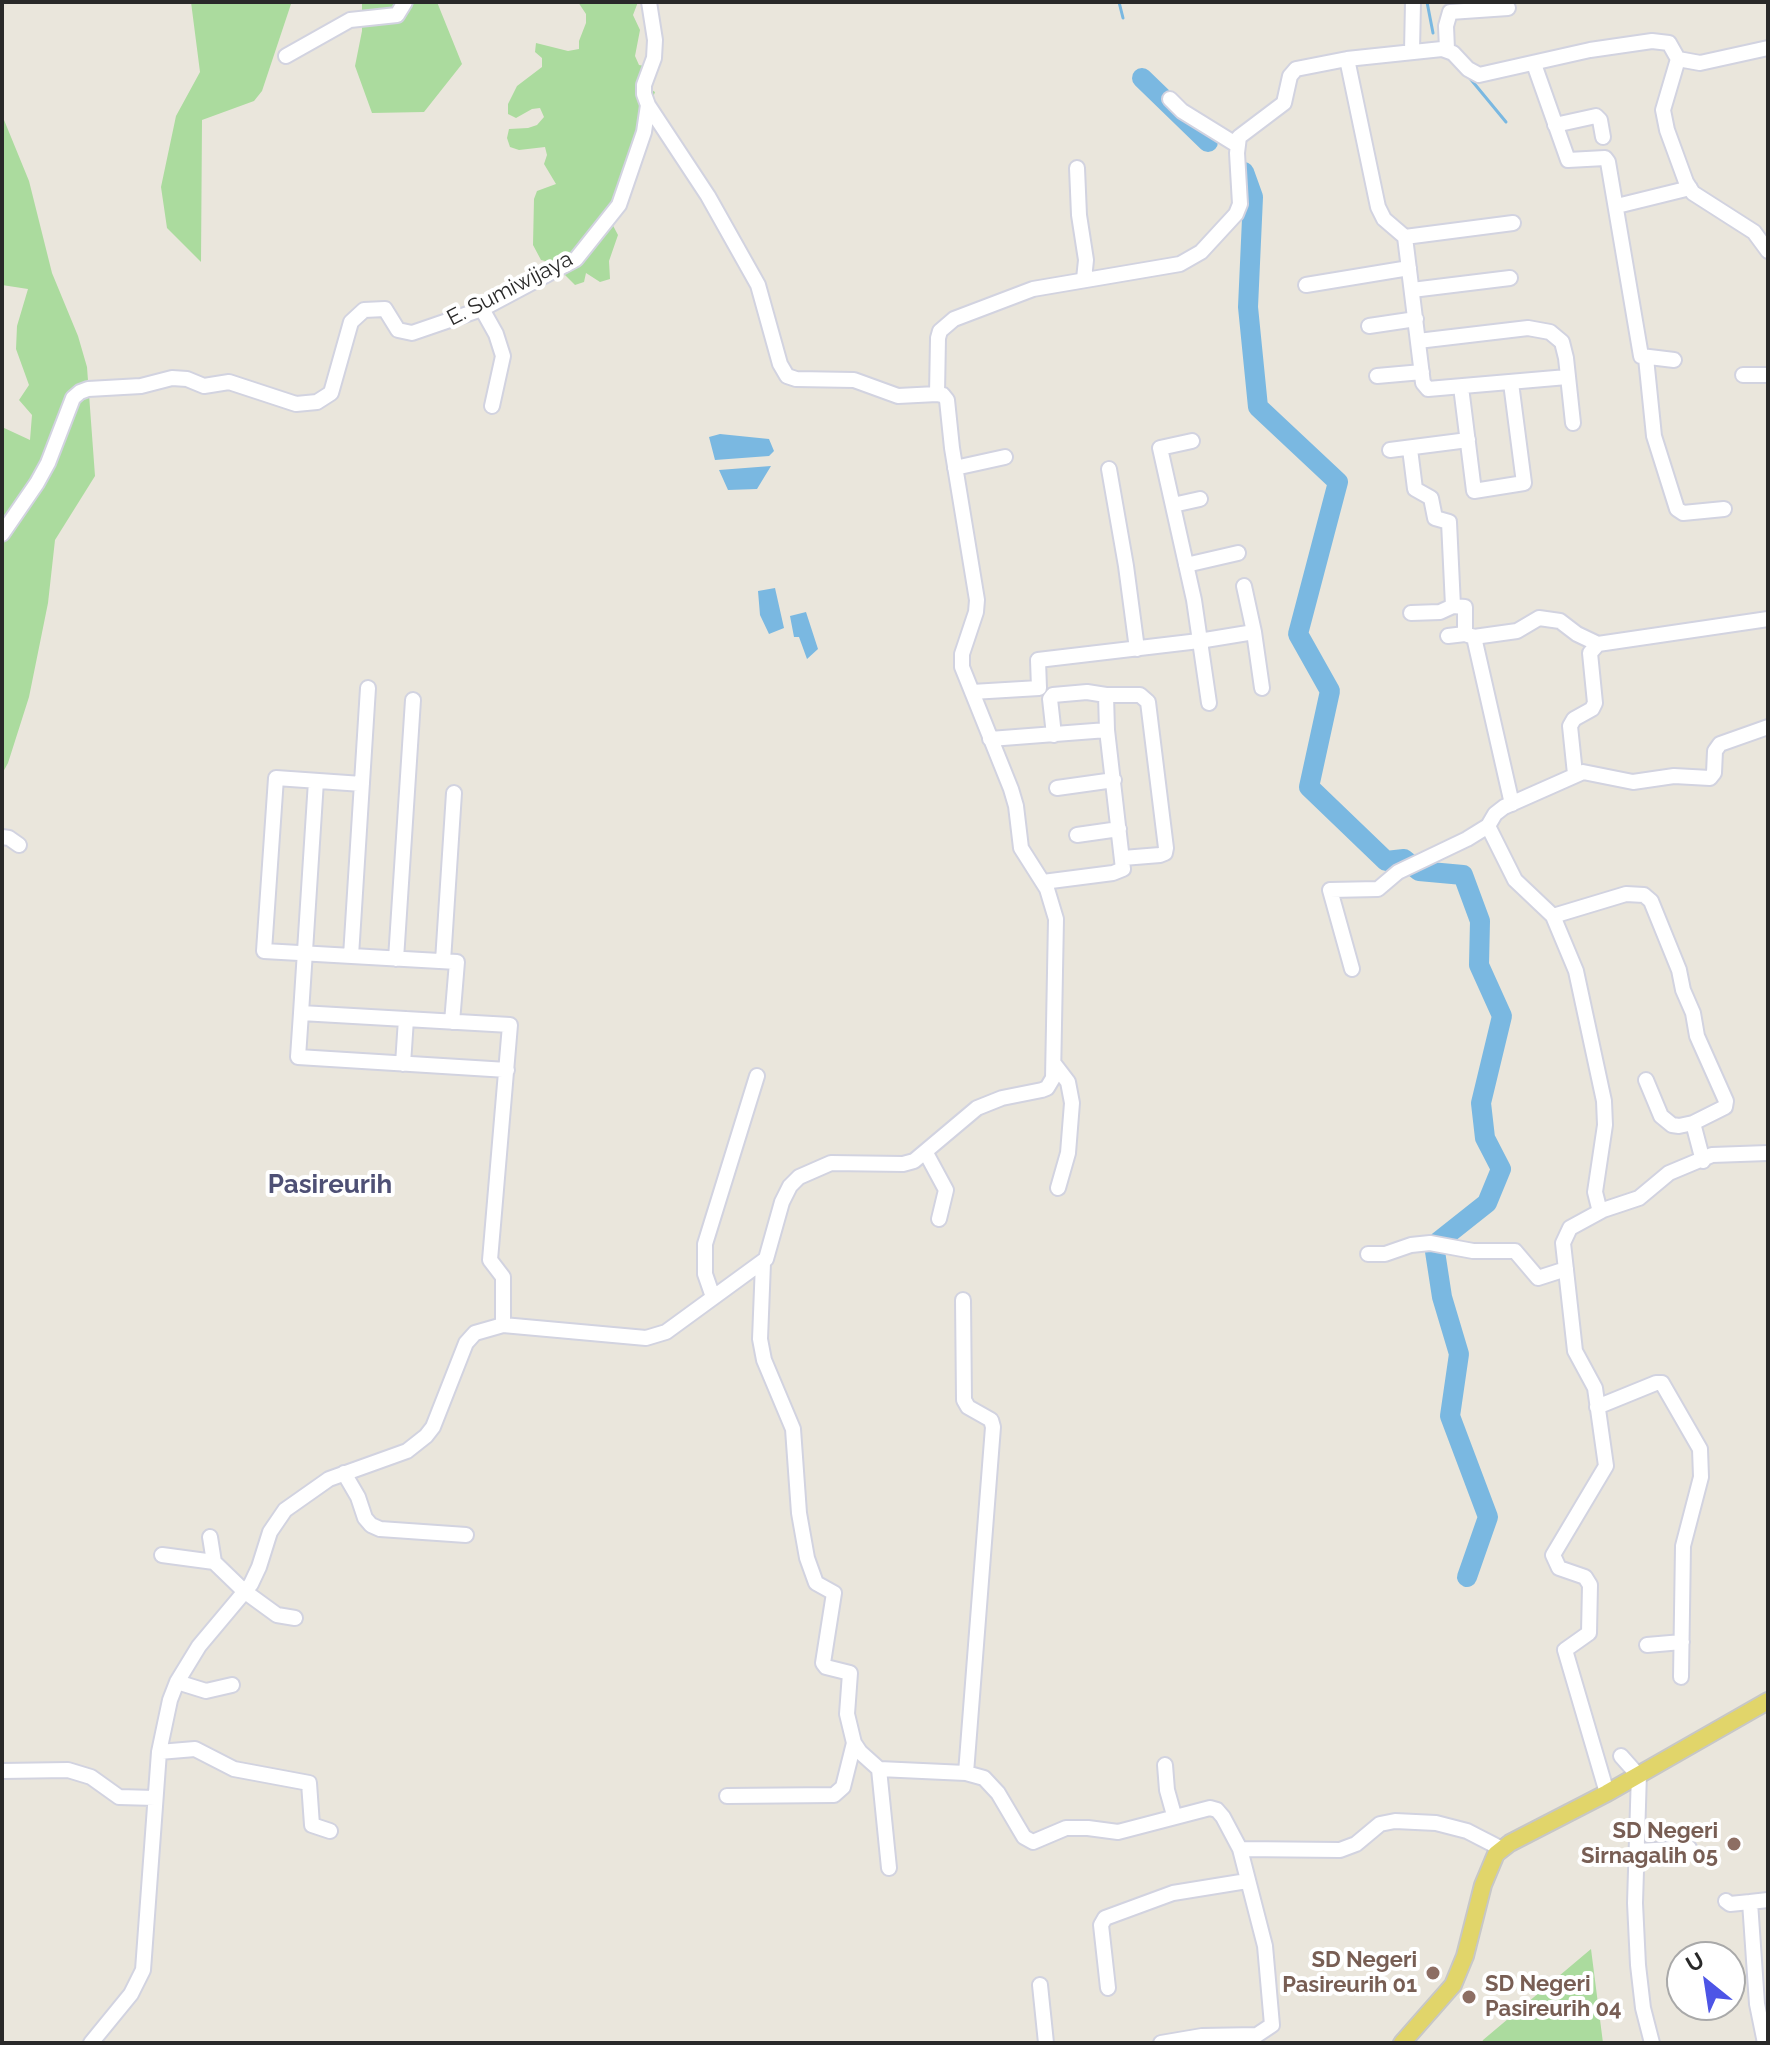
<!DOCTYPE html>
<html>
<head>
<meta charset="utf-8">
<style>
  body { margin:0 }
  #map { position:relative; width:1770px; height:2045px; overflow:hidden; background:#eae6dc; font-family:Raleway,sans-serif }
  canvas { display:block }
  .frame { position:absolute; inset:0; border:4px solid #292929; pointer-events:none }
  .north { position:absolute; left:1666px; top:1941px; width:80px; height:80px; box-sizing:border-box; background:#fff; border:2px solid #a9a9a9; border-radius:50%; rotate:330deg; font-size:22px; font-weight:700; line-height:32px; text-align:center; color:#292929 }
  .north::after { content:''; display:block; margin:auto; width:28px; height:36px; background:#4d55e6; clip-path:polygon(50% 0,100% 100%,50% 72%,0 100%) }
</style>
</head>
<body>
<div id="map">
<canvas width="1770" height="2045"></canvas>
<div class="frame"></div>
<div class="north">U</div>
</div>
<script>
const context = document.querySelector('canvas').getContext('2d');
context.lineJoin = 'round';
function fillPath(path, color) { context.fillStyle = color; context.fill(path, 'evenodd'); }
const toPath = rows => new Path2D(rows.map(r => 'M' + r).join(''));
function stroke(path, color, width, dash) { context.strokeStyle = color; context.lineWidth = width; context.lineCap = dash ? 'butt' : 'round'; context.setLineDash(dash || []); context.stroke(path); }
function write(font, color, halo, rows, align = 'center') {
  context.font = font + ' Raleway,sans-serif'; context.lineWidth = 8; context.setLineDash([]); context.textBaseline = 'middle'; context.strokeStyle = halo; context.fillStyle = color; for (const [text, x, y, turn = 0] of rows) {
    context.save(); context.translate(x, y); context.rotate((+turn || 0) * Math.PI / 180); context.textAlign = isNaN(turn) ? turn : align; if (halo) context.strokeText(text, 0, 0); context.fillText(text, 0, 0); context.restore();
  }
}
fillPath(toPath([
  [191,2,295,2,291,4,262,91,254,101,202,120,201,262,167,228,161,187,176,116,200,72],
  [362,2,437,2,462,64,424,112,372,113,355,66,362,31],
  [578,2,638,2,633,15,640,30,635,56,639,65,645,66,644,85,655,92,609,218,618,235,609,261,610,279,600,282,586,273,584,282,575,285,557,267,549,262,541,260,533,245,534,199,537,191,556,184,544,164,547,155,545,147,519,150,510,147,507,138,509,129,528,128,537,125,544,117,540,108,532,109,516,118,508,114,508,104,517,86,542,67,542,58,535,52,536,43,568,51,579,49,579,41,586,23,586,14],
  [2,115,29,181,52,273,78,336,87,367,95,476,55,540,48,603,29,697,8,763,2,774,2,427,30,440,32,415,19,400,29,385,16,349,17,326,28,289,2,285],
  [1591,1949,1603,2043,1482,2043,1483,2040]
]), '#abdb9e');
fillPath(toPath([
  [720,434,769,439,774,451,769,456,715,460,709,437],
  [771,466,757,489,728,490,719,470],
  [775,588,784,628,769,634,760,615,758,591],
  [806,612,818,649,807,659,799,637,794,637,790,616]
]), '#7ab8e1');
stroke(toPath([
  [1119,2,1123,18],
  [1427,2,1433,33],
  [1468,76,1506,122]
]), '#7ab8e1', 3);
stroke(toPath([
  [1142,78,1208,142],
  [1244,172,1253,197,1248,307,1258,407,1338,482,1298,634,1330,691,1309,787,1386,861,1404,859,1419,871,1463,875,1480,921,1479,965,1502,1016,1481,1103,1485,1138,1501,1169,1487,1203,1434,1245,1442,1297,1459,1354,1450,1416,1488,1517,1467,1577]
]), '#7ab8e1', 20);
const minor = toPath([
  [1447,49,1446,26,1450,12,1508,8],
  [1412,51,1413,2],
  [286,56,350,20,397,15,405,2],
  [1347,59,1378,207,1384,219,1405,237,1423,383,1428,389,1567,377],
  [1678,59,1663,110,1667,130,1686,182,1693,193,1754,232,1768,251],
  [1534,64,1568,160,1605,158,1608,162,1641,356,1674,360],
  [1170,99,1182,111,1237,145],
  [1555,125,1596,116,1600,120,1603,137],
  [1077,168,1079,215,1086,260,1084,279],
  [1617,206,1690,188],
  [1405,237,1513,223],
  [1306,285,1409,268],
  [1412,290,1510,278],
  [482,309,496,334,503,356,492,406],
  [1369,326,1416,319],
  [1418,341,1528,328,1550,332,1562,342,1566,358,1573,423],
  [1646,358,1654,436,1677,509,1683,513,1724,509],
  [1743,375,1768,375],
  [1377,376,1422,372],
  [1461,387,1474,491,1524,483,1511,383],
  [937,394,938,338,940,331,954,319,1033,289,1180,264,1201,252,1236,214,1240,204,1237,153,1239,137,1284,103,1290,76,1296,69,1347,59,1442,49,1453,53,1468,69,1479,75,1590,50,1652,41,1669,43,1678,59,1700,63,1768,48],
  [1192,441,1160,448,1194,600,1209,703],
  [1410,449,1415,489,1431,498,1435,518,1449,522,1453,606],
  [1390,450,1468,440],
  [955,468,1005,457],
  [1109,469,1126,566,1137,649],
  [1173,505,1200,499],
  [2,534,37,483,48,463,73,398,80,392,88,389,141,386,172,378,187,379,204,386,229,382,296,404,317,402,331,393,351,322,364,310,385,309,398,330,412,333,482,309,576,259,619,205,644,132,648,105,644,94,644,85,654,58,655,40,649,2],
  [1186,565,1238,553],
  [1244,586,1254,632,1262,688],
  [1411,613,1440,612,1453,606,1465,607,1465,634],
  [1448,636,1465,634,1474,637,1517,631,1539,618,1560,621,1577,634,1598,644],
  [1474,637,1512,804],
  [972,692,1039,688,1038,660,1199,641,1254,632],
  [1106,695,1107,730],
  [1768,727,1720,744,1715,751,1714,773,1710,778,1674,776,1633,782,1583,772,1504,807,1495,814,1488,826,1515,880,1553,916,1576,971,1604,1101,1605,1125,1595,1192,1599,1208,1603,1210,1639,1198,1669,1173,1712,1155,1768,1153],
  [1054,735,1050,699,1053,695,1087,692,1106,695,1140,695,1148,702,1166,848,1165,853,1160,855,1123,858],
  [990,739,1107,730,1123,869,1113,873,1043,882],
  [1575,774,1570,726,1574,719,1592,709,1595,703,1590,653,1598,644,1768,619],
  [316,781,301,1013,510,1025,490,1260,503,1277,503,1325],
  [362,784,276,778,264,951,457,962,452,1022],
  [1057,788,1114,780],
  [1077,835,1119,829],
  [2,837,9,838,19,845],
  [1553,916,1626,894,1644,895,1651,901,1679,970,1683,990,1693,1013,1697,1036,1726,1101,1725,1107,1693,1123,1679,1126,1672,1125,1661,1116,1646,1080],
  [351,956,368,688],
  [396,959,413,700],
  [443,961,454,793],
  [1352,969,1330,890,1378,889,1398,872,1467,839,1488,826],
  [301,1013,298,1057,507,1070],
  [403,1064,406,1019],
  [1055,1065,1068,1082,1072,1103,1068,1153,1058,1188],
  [1693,1123,1703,1161],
  [926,1153,946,1190,939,1219],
  [1603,1210,1570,1228,1563,1243,1575,1351,1595,1388,1606,1466,1553,1555,1559,1568,1585,1577,1590,1585,1589,1633,1565,1650,1607,1793],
  [1368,1254,1385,1254,1411,1245,1430,1243,1473,1251,1515,1251,1538,1278,1566,1269],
  [763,1263,760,1339,764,1360,793,1429,799,1513,807,1558,816,1583,834,1593,823,1663,826,1667,850,1673,847,1714,854,1743,860,1752,879,1769,966,1773,984,1778,998,1793,1024,1837,1033,1842,1066,1828,1088,1828,1118,1832,1210,1808,1217,1810,1223,1817,1240,1849,1265,1946,1272,2025,1257,2035,1202,2036,1161,2043],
  [713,1297,705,1274,705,1244,757,1076],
  [963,1300,964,1400,968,1407,991,1420,993,1427,966,1773],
  [1597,1407,1656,1383,1662,1383,1700,1449,1701,1477,1683,1546,1681,1677],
  [344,1473,358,1497,365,1518,371,1525,380,1529,466,1535],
  [210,1537,214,1562,244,1591,277,1615,295,1618],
  [162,1555,214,1562],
  [1647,1645,1682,1642],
  [177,1682,206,1691,232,1685],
  [159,1752,195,1749,234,1769,309,1783,312,1825,330,1831],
  [1621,1756,1637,1774],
  [1165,1765,1167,1790,1174,1815],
  [879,1769,889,1868],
  [2,1771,68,1770,91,1777,119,1797,155,1798],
  [1639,1773,1635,1903,1638,1965,1643,2008,1652,2043],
  [727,1796,834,1795,843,1787,854,1743],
  [1240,1849,1340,1850,1356,1844,1380,1824,1395,1821,1436,1823,1467,1831,1502,1849],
  [1638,1851,1689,1848],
  [1726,1901,1730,1904,1750,1902],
  [1040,1985,1046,2043],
  [1108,1988,1101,1925,1105,1918,1173,1893,1247,1881],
  [91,2043,131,1994,143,1970,159,1752,170,1700,177,1682,199,1646,251,1584,259,1567,270,1532,285,1510,329,1479,407,1451,426,1436,433,1427,466,1343,475,1333,503,1325,646,1338,666,1332,766,1259,782,1202,790,1186,799,1177,831,1163,903,1164,914,1161,977,1108,1002,1098,1042,1090,1047,1088,1053,1078,1056,919,1047,889,1021,848,1016,806,1011,789,962,667,962,654,976,612,977,600,952,448,947,400,943,395,937,394,898,396,854,380,796,379,787,376,780,364,758,285,708,196,648,105],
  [1765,2043,1757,2004,1750,1902,1768,1900]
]);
const major = toPath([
  [1402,2043,1453,1985,1465,1956,1483,1885,1496,1854,1510,1843,1607,1793,1768,1701]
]);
stroke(minor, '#d2d3e0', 18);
stroke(major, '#c7c7c7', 20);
stroke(minor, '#fff', 14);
stroke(major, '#e1d56a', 16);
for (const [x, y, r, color] of [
  [1734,1844,8,"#8d6e63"],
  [1433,1973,8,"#8d6e63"],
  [1469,1997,8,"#8d6e63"]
]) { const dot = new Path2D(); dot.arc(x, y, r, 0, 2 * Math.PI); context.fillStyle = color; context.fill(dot); stroke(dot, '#fff', 3); }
write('22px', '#292929', '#fff', [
  ["E. Sumiwijaya",510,289,-27]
]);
write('bold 22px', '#785e54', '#fff', [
  ["SD Negeri",1718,1831],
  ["Sirnagalih 05",1718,1856],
  ["SD Negeri",1417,1960],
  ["Pasireurih 01",1417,1985],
  ["SD Negeri",1485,1984,"left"],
  ["Pasireurih 04",1485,2009,"left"]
], 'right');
write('bold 26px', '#4e5075', '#fff', [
  ["Pasireurih",330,1185]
]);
</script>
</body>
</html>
